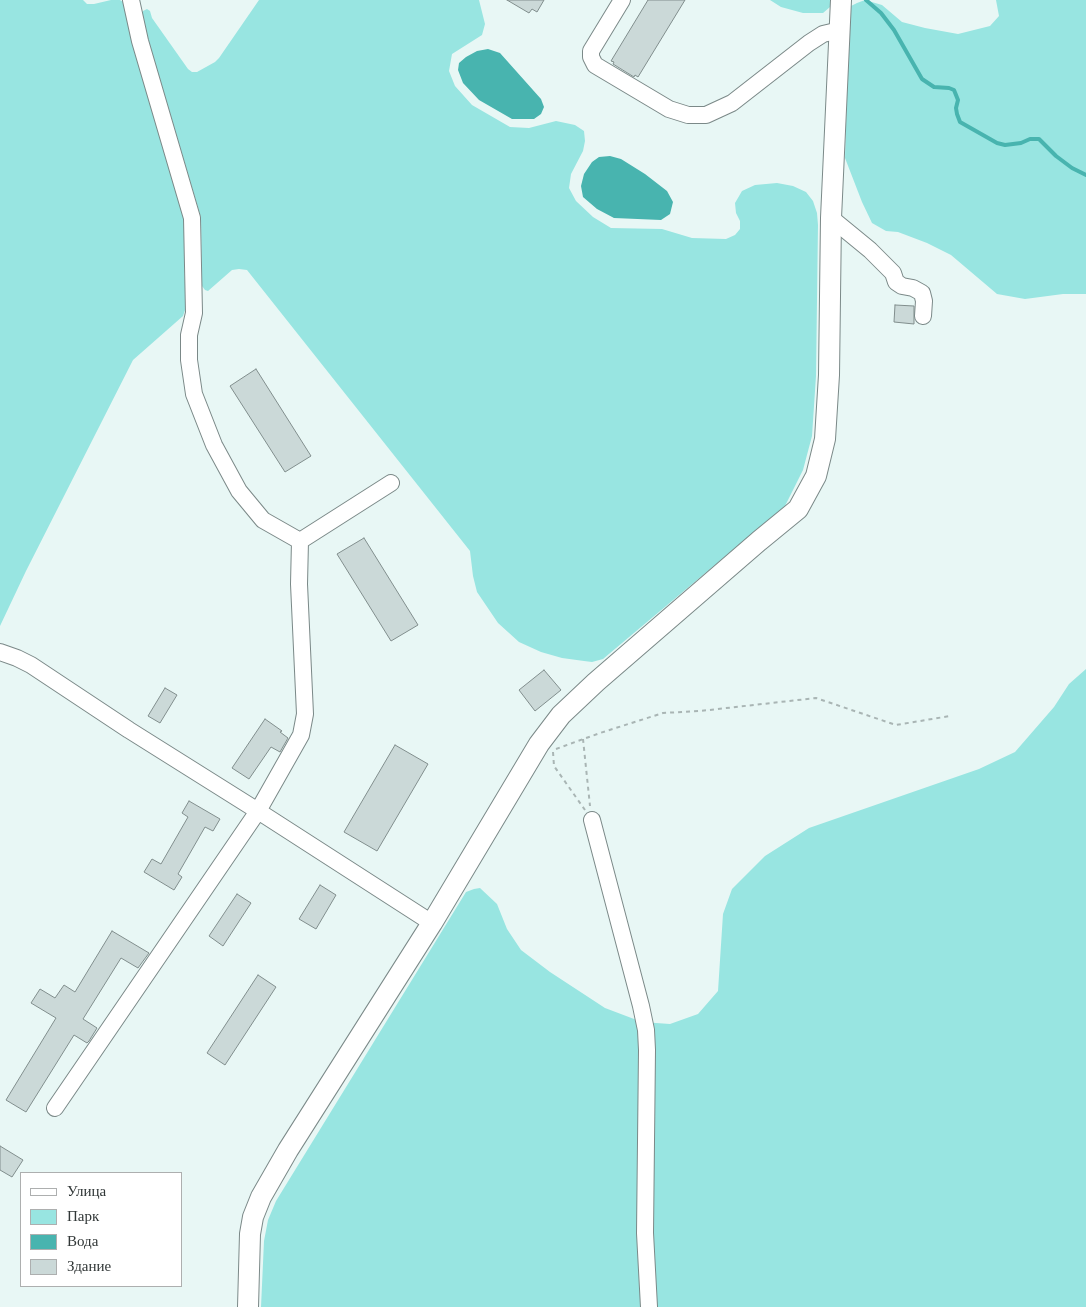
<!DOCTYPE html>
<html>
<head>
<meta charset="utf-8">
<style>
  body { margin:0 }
  #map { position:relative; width:1086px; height:1307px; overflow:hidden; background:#e8f7f5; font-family:Georgia,serif }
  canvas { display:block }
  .legend { position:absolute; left:20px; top:1172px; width:162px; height:115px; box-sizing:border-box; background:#fff; border:1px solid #adafaf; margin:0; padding:6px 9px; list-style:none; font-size:15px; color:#313737 }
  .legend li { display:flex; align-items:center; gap:10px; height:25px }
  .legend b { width:25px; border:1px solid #adafaf }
</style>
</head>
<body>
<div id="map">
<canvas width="1086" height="1307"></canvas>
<ul class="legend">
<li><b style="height:6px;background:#fff"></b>Улица</li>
<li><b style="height:14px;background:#98e5e1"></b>Парк</li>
<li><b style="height:14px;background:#48b4af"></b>Вода</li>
<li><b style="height:14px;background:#cbd9d8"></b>Здание</li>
</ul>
</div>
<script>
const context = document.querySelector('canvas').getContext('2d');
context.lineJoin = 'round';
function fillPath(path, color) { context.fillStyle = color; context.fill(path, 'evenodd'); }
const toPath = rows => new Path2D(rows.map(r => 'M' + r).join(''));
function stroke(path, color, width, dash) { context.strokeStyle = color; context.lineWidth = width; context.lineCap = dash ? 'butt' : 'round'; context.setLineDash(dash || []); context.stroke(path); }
fillPath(toPath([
  [0,0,83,0,87,4,94,4,111,0,120,0,123,2,134,44,185,219,184,261,186,307,183,316,133,360,26,571,0,626],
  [259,0,479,0,485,24,482,35,452,54,449,71,455,86,472,105,510,127,529,128,556,121,575,125,584,131,585,141,583,151,571,174,569,188,576,201,593,217,611,228,662,229,692,238,726,239,735,235,740,229,740,221,736,213,735,203,742,191,755,185,777,183,793,186,806,192,813,201,817,213,818,225,816,376,812,436,803,470,785,506,603,659,592,662,584,661,562,658,541,652,519,642,498,623,477,592,473,576,470,551,247,270,239,269,232,270,208,291,205,290,202,286,201,218,141,15,143,11,147,9,150,11,152,18,188,69,192,72,197,72,215,62,219,58],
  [770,0,832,0,832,2,830,7,823,13,803,13,781,7],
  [865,0,882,5,902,22,925,28,958,34,990,26,999,16,996,0,1086,0,1086,294,1063,294,1025,299,997,294,951,255,927,243,898,232,886,231,872,223,862,202,845,158,849,28,851,6,857,3],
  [1086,669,1086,1307,261,1307,264,1241,268,1220,276,1201,466,892,474,889,480,888,497,904,507,929,521,950,550,972,605,1008,642,1022,670,1024,698,1014,718,991,723,914,732,889,765,856,809,828,979,769,1015,752,1054,707,1069,684]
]), '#98e5e1');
fillPath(toPath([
  [488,49,500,53,541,99,544,107,541,114,534,119,512,119,479,100,463,83,458,70,459,63,466,57,477,51],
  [610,156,621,159,645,174,667,191,673,202,670,214,661,220,614,218,597,209,583,197,581,186,584,174,592,162,599,157]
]), '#48b4af');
stroke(toPath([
  [866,0,881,13,894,30,922,79,934,87,949,88,954,90,958,100,956,108,957,114,960,122,997,143,1005,145,1021,143,1030,139,1039,139,1056,156,1072,168,1086,175]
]), '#48b4af', 4);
const building = toPath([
  [507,0,544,0,537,12,532,9,529,13,507,0],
  [648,0,685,0,638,77,635,75,634,77,613,64,614,62,611,61,648,0],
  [895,305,914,306,914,324,894,322,895,305],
  [256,369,311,456,285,472,230,386,256,369],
  [364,538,418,625,391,641,337,554,364,538],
  [544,670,561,690,535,711,519,690,544,670],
  [165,688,177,695,160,723,148,716,165,688],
  [265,719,282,731,280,732,288,738,280,752,271,747,249,779,232,768,265,719],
  [395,745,428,764,377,851,344,832,395,745],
  [189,801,220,819,213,831,205,827,178,874,182,877,174,890,144,872,152,859,161,864,188,817,182,813,189,801],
  [320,885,336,895,316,929,299,919,320,885],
  [237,894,251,903,223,946,209,936,237,894],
  [112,931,149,953,138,968,121,958,83,1019,97,1028,89,1041,87,1043,74,1035,26,1112,6,1100,56,1018,31,1003,40,989,55,998,64,985,75,992,112,931],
  [258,975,276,987,225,1065,207,1053,258,975],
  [0,1146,23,1160,12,1177,0,1170,0,1146]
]);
fillPath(building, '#cbd9d8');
stroke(building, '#818e8d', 1);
const minor = toPath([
  [131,0,140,41,192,218,194,313,189,335,189,360,194,394,214,445,239,491,263,520,300,541],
  [622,0,591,51,591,57,595,65,669,109,688,115,706,115,732,103,809,43,823,34,840,30],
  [831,218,870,250,893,273,896,282,902,286,913,288,922,293,924,301,923,316],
  [0,652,17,658,31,665,129,730,258,811,432,923],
  [592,820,641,1006,646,1030,647,1050,645,1233,649,1307],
  [55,1108,258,811,301,735,305,714,299,584,300,541,391,483]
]);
const major = toPath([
  [248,1307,250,1234,253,1217,261,1197,288,1150,432,923,539,744,561,715,596,682,759,541,798,509,816,476,825,439,829,375,831,218,841,0]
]);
stroke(minor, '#7b8988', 18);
stroke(major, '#7b8988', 22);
stroke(toPath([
  [583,739,590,806],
  [556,749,600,733,663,713,700,711,816,698,896,725,950,716],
  [553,752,554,766,585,810]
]), '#a9b5b4', 2, [4, 4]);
stroke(minor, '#fff', 16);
stroke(major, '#fff', 20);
</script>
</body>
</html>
